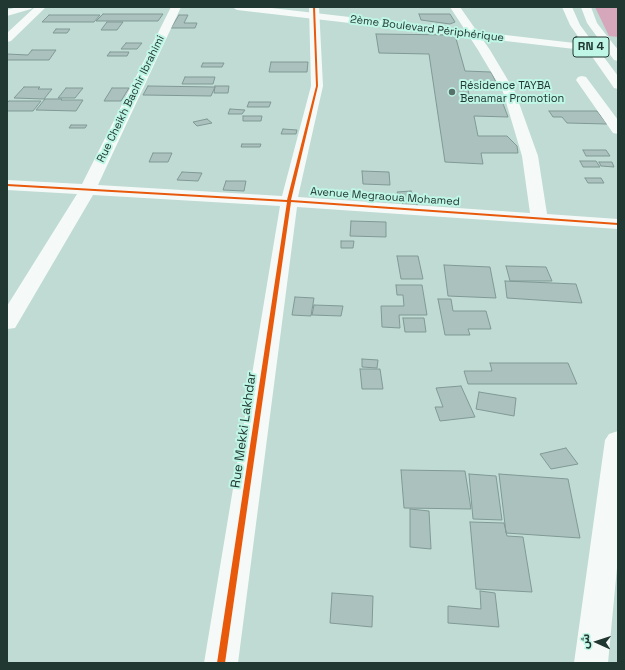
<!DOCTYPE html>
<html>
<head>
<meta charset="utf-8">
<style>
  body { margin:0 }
  #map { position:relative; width:625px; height:670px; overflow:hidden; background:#bfdbd3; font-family:"Space Grotesk","Noto Sans Arabic",sans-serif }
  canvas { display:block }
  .frame { position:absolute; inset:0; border:8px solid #213731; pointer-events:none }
  .north { position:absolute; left:577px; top:622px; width:40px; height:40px; -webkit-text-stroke:3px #bff6e5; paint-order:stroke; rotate:273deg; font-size:11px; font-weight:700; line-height:16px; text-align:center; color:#213731 }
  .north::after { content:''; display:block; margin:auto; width:14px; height:18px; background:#213731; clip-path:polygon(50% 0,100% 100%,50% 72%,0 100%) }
</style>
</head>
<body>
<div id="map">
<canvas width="625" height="670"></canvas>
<div class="frame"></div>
<div class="north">ش</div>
</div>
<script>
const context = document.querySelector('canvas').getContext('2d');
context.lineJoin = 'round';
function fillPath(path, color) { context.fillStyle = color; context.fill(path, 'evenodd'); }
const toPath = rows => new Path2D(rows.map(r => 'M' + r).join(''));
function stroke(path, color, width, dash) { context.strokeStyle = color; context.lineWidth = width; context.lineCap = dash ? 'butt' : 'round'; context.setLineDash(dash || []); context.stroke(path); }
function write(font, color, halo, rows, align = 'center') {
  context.font = font + ' "Space Grotesk",sans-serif'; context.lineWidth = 4; context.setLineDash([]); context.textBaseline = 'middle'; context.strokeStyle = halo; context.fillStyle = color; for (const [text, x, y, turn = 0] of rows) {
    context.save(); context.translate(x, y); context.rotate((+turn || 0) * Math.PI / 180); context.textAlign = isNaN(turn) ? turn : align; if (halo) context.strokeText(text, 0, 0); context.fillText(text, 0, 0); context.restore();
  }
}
fillPath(toPath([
  [595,7,618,7,618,37,609,36]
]), '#d6a6bb');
const building = toPath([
  [103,14,163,14,158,21,96,21,103,14],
  [419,14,450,14,455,22,450,24,421,20,419,14],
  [49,15,100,15,94,22,42,22,49,15],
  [179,15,188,15,184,23,197,23,195,28,171,28,179,15],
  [107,22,123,22,117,30,101,30,107,22],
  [56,29,70,29,67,33,53,33,56,29],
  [376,34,455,35,465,71,491,72,497,84,467,84,470,100,502,101,508,117,474,116,478,136,507,136,517,146,518,153,481,153,483,164,445,162,429,54,379,53,376,34],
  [126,43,142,43,137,49,121,49,126,43],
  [32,50,56,50,49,60,7,60,7,54,28,55,32,50],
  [110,52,129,52,127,56,107,56,110,52],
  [271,62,308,62,307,72,269,72,271,62],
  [203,63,224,63,222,67,201,67,203,63],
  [185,77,215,77,213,84,182,84,185,77],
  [148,86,215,87,211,96,143,95,148,86],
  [215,86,229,86,228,93,214,93,215,86],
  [24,87,40,87,38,89,52,89,44,99,14,98,24,87],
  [66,88,83,88,75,98,58,98,66,88],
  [112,88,129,88,121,101,104,101,112,88],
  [45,99,62,99,61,100,83,100,76,111,36,110,45,99],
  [9,101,41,101,33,111,7,111,7,103,9,101],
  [249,102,271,102,269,107,247,107,249,102],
  [230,109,245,110,242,114,228,114,230,109],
  [549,111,597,111,607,124,567,123,562,117,553,117,549,111],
  [243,116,262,116,261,121,243,121,243,116],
  [207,119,212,123,197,126,193,122,207,119],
  [71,125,87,125,85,128,69,128,71,125],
  [283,129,297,130,296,134,281,134,283,129],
  [242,144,261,144,260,147,241,147,242,144],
  [583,150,606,150,610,156,586,156,583,150],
  [153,153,172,153,168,162,149,162,153,153],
  [580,161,596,161,600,167,583,167,580,161],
  [599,162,612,162,614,167,601,166,599,162],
  [362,171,389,172,390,185,363,184,362,171],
  [182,172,202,173,198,181,177,180,182,172],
  [585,178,601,178,604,183,588,183,585,178],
  [226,181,246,181,244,191,223,190,226,181],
  [411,191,419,209,405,209,397,192,411,191],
  [351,221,386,222,386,237,350,236,351,221],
  [341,241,354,241,353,248,341,248,341,241],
  [397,256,418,256,423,279,401,279,397,256],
  [444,265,490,267,496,298,448,296,444,265],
  [506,266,546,267,552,281,510,281,506,266],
  [505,281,576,284,582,303,507,298,505,281],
  [396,285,422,285,427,315,399,315,400,328,382,327,381,306,404,306,403,295,397,295,396,285],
  [295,297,314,298,311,316,292,315,295,297],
  [438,299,451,299,453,311,486,311,491,329,468,329,470,335,445,335,438,299],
  [314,305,343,306,341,316,312,315,314,305],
  [403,318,424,318,426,332,405,332,403,318],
  [362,359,378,360,377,368,362,367,362,359],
  [490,363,568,363,577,384,468,384,464,371,492,371,490,363],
  [360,369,380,369,383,389,362,389,360,369],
  [461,386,475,417,440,421,435,407,443,407,436,388,461,386],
  [479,392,516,398,514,416,476,409,479,392],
  [566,448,578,464,551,469,540,454,566,448],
  [401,470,465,471,471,509,404,508,401,470],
  [469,474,496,476,502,520,473,519,469,474],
  [499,474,568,479,580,538,506,533,499,474],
  [410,509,429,511,431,549,410,547,410,509],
  [470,522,504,523,507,536,523,537,532,592,476,589,470,522],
  [480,591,495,593,499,627,448,623,448,606,481,609,480,591],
  [332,593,373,596,372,627,330,623,332,593]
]);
fillPath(building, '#aac1bd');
stroke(building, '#819995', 1);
fillPath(toPath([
  [17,7,33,7,31,9,7,16,7,10,17,7],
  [35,7,46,7,11,41,7,42,7,33,35,7],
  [171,7,181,7,98,185,282,196,311,86,309,7,319,7,323,86,298,197,530,213,522,156,503,92,478,50,450,7,460,7,490,50,515,92,538,156,547,214,618,219,618,229,297,207,238,663,204,663,280,206,93,195,18,323,15,328,7,329,7,306,77,194,7,190,7,180,82,184,171,7],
  [582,76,586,77,618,120,618,134,613,133,576,80,578,77,582,76],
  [618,431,618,557,608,663,574,663,605,440,609,434,618,431]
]), '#f5faf8');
fillPath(toPath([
  [232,7,263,7,618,48,618,54,237,10,232,7]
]), '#f5faf8');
fillPath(toPath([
  [562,7,572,7,580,25,618,76,618,89,614,88,570,25,562,7],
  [581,7,591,7,597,23,618,50,618,61,614,60,587,23,581,7]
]), '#f5faf8');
fillPath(toPath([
  [313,7,315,7,318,86,291,200,618,223,618,225,291,202,225,663,217,663,287,202,7,186,7,184,287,200,316,86,313,7]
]), '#e8590c');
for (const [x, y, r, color] of [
  [452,92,4,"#58706a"]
]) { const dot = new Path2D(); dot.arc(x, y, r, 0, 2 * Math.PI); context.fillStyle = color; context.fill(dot); stroke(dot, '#bff6e5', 1.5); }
write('11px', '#213731', '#bff6e5', [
  ["2ème Boulevard Périphérique",427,29,7],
  ["Rue Cheikh Bachir Ibrahimi",131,99,-64],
  ["Avenue Megraoua Mohamed",385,197,4]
]);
write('11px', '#213731', '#bff6e5', [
  ["Résidence TAYBA",460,86],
  ["Benamar Promotion",460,99]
], 'left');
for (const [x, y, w] of [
  [591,47,36]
]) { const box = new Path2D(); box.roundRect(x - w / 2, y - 10, w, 20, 3); context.fillStyle = '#bff6e5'; context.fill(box); stroke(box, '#213731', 1); }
write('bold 12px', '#213731', null, [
  ["RN 4",591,47]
]);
write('13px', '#213731', '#bff6e5', [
  ["Rue Mekki Lakhdar",244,430,-82]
]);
</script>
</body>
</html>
